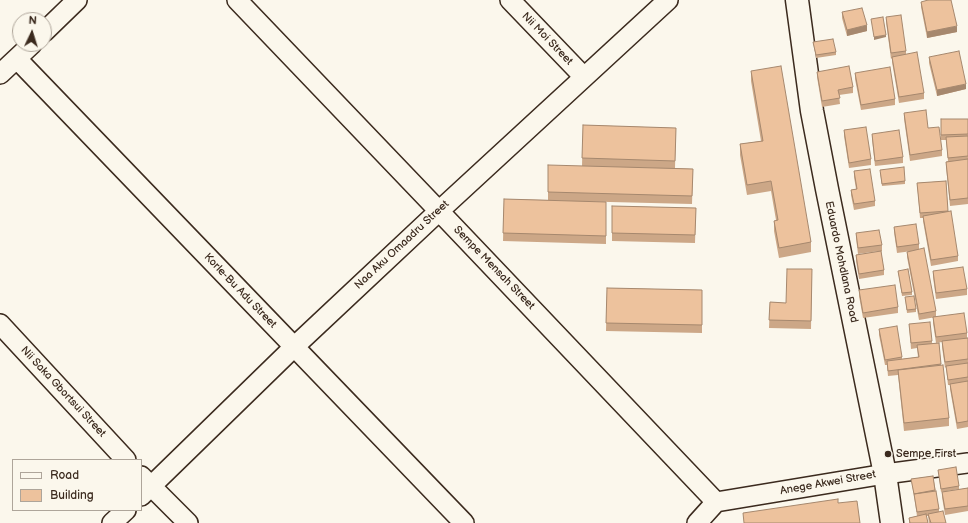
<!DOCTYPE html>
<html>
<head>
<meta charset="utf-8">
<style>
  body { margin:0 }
  #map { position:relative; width:968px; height:523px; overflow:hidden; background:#fbf7ec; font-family:"Balsamiq Sans",sans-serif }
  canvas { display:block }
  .legend { position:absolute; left:12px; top:459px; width:130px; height:52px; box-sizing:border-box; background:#fbf7ec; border:1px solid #aea59a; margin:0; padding:5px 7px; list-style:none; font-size:12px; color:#3b2a1e }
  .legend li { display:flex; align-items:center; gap:8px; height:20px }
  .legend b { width:20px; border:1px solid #aea59a }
  .north { position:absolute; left:12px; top:12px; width:40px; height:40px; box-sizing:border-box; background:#fbf7ec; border:1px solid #aea59a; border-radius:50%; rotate:4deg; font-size:11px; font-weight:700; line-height:16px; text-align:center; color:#3b2a1e }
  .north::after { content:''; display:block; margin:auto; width:14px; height:18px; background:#3b2a1e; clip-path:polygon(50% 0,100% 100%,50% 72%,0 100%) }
</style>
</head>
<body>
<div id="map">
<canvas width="968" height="523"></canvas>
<ul class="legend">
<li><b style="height:5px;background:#fbf7ec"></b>Road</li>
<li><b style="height:11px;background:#edc29d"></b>Building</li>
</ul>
<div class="north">N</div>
</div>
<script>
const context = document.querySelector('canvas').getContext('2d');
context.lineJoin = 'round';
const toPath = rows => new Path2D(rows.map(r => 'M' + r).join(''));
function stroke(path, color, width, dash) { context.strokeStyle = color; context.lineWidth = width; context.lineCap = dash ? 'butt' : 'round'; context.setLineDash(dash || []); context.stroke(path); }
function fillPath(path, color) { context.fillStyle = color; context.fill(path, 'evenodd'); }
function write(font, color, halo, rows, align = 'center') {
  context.font = font + ' "Balsamiq Sans",sans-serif'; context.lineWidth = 3.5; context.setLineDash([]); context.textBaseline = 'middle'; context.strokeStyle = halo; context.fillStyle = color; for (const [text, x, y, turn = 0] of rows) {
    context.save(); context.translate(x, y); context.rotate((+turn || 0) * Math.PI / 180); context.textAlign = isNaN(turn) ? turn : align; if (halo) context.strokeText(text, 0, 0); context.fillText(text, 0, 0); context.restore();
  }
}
const street = toPath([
  [237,0,439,211,716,502],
  [510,0,584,77],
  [44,32,77,0],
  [17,59,464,523],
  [0,74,32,44],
  [0,324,126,460],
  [141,476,188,523],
  [141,496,294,347,439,211,668,0],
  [112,523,126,510],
  [697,523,716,502,885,474,968,463]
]);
const secondary = toPath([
  [797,0,812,111,827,189,885,474,892,523]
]);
stroke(street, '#3b2a1e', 22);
stroke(secondary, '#3b2a1e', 25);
stroke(street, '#fbf7ec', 19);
stroke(secondary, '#fbf7ec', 22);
fillPath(toPath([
  [921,2,957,32,927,38,921,7],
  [842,12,867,31,847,36,842,18],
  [886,17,906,51,906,54,924,93,924,99,899,103,892,62,892,58,891,59,886,22],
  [813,42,836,52,836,55,816,58],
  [929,57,966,89,937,96,929,63],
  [751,71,811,242,811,252,779,258,774,231,774,221,776,220,771,191,747,195,740,155,740,144,761,141,751,81],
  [817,72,853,87,853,93,839,95,840,104,822,107,817,77],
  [855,73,895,99,895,105,861,110,855,79],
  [904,113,928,128,942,150,942,156,910,161,904,119],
  [941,119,968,119,968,204,950,206,946,167,946,162,948,161,946,140,941,140],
  [583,125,676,128,675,168,693,169,692,204,569,201,606,202,606,244,503,241,504,199,548,200,548,192,582,166],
  [844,130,871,159,871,165,849,168,844,136],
  [872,134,903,157,903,163,875,166,872,139],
  [854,171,875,201,875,206,854,210,851,195,851,190,856,189,854,177],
  [880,172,905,181,905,184,882,186],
  [946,181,948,211,958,256,958,261,931,266,923,221,923,218,920,218,917,183],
  [612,206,696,208,695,243,612,241],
  [894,227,919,244,919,250,936,311,936,317,919,320,907,257,907,252,912,251,897,253,894,232],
  [856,233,882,245,882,251,881,251,884,270,884,275,859,279,856,261,856,255,879,251,858,254,856,238],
  [812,269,811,329,769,328,770,302,786,303],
  [898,271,912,292,912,295,902,296],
  [933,271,967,289,967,295,936,299,933,277],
  [607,288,702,290,702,333,606,331],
  [859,290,898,307,898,313,863,318,859,296],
  [905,297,916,309,916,312,907,313],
  [933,317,967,333,967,338,968,338,968,427,957,429,950,389,950,385,948,385,946,367,945,368,942,347,942,342,936,343,939,343,941,365,949,418,949,426,904,431,898,375,888,376,887,365,885,365,879,335,879,329,902,357,902,359,918,357,917,348,911,349,909,324,932,341,932,343,936,343,933,323],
  [938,470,959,486,959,489,941,492],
  [933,476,939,509,939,512,946,523,929,523,928,516,926,516,928,523,909,523,909,518,917,516,914,496,911,479],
  [968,488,968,511,945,515,942,497,942,492]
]), '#cca787');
fillPath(toPath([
  [867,25,867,31,847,36,847,30],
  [957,26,957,32,927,38,927,32],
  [886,35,886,37,874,40,874,37],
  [966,84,966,89,937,96,937,90]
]), '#a6886e');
const building = toPath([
  [928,0,951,0,957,26,927,32,921,2,928,0],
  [862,8,867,25,847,30,842,12,862,8],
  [901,15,906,51,891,53,886,17,901,15],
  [883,17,886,35,874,37,871,19,883,17],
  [833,39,836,52,816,55,813,42,833,39],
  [959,51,966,84,937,90,929,57,959,51],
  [917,52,924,93,899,97,892,57,917,52],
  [781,66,811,242,779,248,774,221,778,220,771,181,747,185,740,144,763,141,751,71,781,66],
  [849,66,853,87,838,90,840,98,822,101,817,72,849,66],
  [890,67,895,99,861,105,855,73,890,67],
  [926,110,928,128,939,127,942,150,910,155,904,113,926,110],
  [941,119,968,119,968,134,941,135,941,119],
  [583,125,676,128,675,161,582,158,583,125],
  [866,127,871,159,849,163,844,130,866,127],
  [899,130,903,157,875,161,872,134,899,130],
  [968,136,968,156,948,158,946,137,968,136],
  [968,159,968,198,950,200,946,162,968,159],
  [548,165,693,169,692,196,548,192,548,165],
  [904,167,905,181,882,184,880,170,904,167],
  [870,169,875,201,854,204,851,190,857,189,854,171,870,169],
  [946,181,948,211,920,213,917,183,946,181],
  [504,199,606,202,606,236,503,233,504,199],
  [612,206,696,208,695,235,612,233,612,206],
  [951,211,958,256,931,260,923,216,951,211],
  [916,224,919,244,897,247,894,227,916,224],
  [879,230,882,245,858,248,856,233,879,230],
  [924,248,936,311,919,314,907,252,924,248],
  [881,251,884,270,859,274,856,255,881,251],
  [963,267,967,289,936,293,933,271,963,267],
  [787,269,812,269,811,321,769,320,770,302,786,303,787,269],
  [908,269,912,292,902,293,898,271,908,269],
  [895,285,898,307,863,313,859,290,895,285],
  [607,288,702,290,702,325,606,323,607,288],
  [914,296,916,309,907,310,905,297,914,296],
  [964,313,967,333,936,337,933,317,964,313],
  [930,322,932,341,911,343,909,324,930,322],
  [897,326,902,357,885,360,879,329,897,326],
  [968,338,968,359,945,362,942,341,968,338],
  [939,343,941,364,888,371,887,361,919,357,917,345,939,343],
  [968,363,968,377,948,380,946,366,968,363],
  [943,365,949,418,904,423,898,370,943,365],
  [968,381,968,421,957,423,950,384,968,381],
  [956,467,959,486,941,489,938,470,956,467],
  [933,476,935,490,914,494,911,479,933,476],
  [968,488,968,506,945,509,942,492,968,488],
  [936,491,939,509,917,512,914,494,936,491],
  [838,499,838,503,857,501,860,523,744,523,743,513,838,499],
  [943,511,946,523,931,523,928,514,943,511],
  [926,514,928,523,910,523,909,518,926,514]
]);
fillPath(building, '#edc29d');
stroke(building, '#a6886e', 1);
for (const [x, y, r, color] of [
  [888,454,4,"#3b2a1e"]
]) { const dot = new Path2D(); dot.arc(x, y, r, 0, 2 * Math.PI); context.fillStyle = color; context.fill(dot); stroke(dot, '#fbf7ec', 1.5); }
write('11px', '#3b2a1e', '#fbf7ec', [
  ["Nii Moi Street",547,39,46],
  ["Naa Aku Omaadru Street",402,245,-43],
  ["Eduardo Mohdlana Road",841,262,78],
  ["Sempe Mensah Street",494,268,46],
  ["Korle-Bu Adu Street",240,291,46],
  ["Nii Saka Gbortsui Street",63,392,47],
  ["Anege Akwei Street",828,483,-10]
]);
write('11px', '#3b2a1e', '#fbf7ec', [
  ["Sempe First",896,454]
], 'left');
</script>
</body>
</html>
